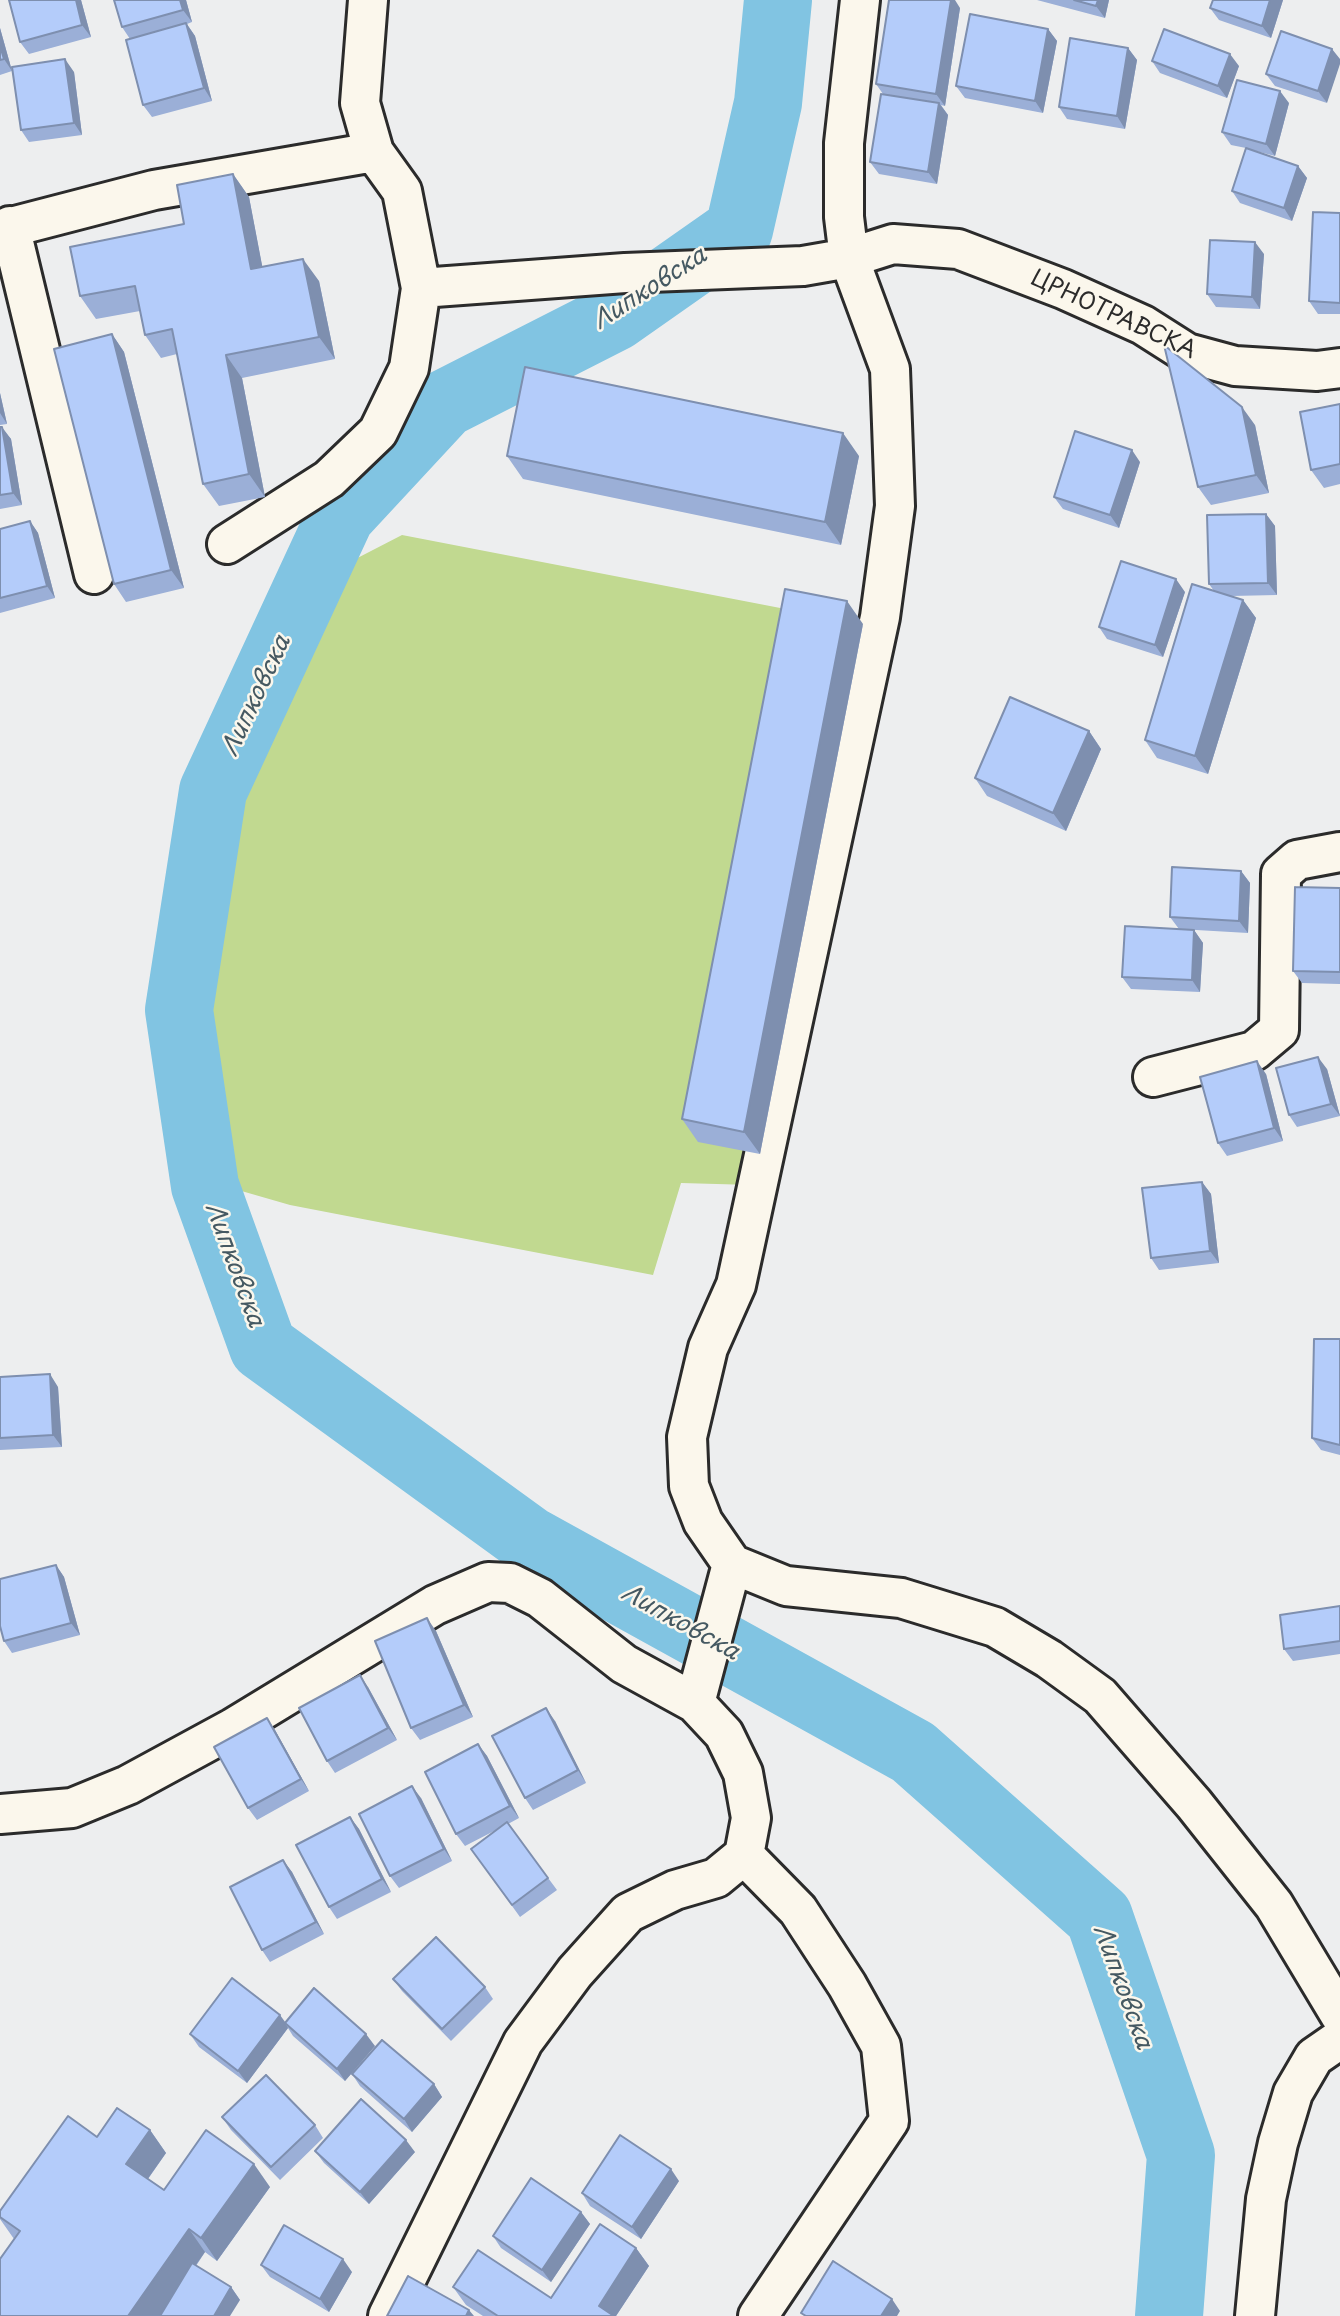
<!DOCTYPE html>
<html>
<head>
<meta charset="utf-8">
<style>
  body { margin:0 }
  canvas { display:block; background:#edeeef }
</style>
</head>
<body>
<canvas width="1340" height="2316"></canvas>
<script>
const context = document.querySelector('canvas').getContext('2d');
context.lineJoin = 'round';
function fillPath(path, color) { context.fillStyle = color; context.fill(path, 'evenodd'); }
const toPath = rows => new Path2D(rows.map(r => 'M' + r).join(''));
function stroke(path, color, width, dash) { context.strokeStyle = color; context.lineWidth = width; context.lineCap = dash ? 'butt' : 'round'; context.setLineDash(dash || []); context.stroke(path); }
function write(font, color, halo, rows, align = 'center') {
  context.font = font + ' "Playpen Sans",sans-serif'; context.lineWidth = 5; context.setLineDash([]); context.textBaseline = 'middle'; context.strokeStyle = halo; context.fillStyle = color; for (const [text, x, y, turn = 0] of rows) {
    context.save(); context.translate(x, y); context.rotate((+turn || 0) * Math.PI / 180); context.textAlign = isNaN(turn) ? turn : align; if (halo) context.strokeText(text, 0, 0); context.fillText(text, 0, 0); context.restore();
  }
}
fillPath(toPath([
  [402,535,801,612,752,1185,681,1183,653,1275,290,1205,238,1190,203,1012,237,817,340,567]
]), '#c1d990');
stroke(toPath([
  [778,0,768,103,739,230,615,317,444,404,341,515,213,791,179,1010,205,1186,263,1347,529,1540,913,1752,1099,1917,1181,2155,1169,2316]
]), '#81c4e2', 68);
const minor = toPath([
  [860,0,844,143,844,217,849,258,890,369,895,506,880,617,736,1285,708,1348,687,1437,689,1486,703,1522,732,1564,786,1586,901,1598,995,1627,1049,1659,1100,1696,1194,1804,1274,1905,1340,2015],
  [10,226,94,574],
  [0,230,154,190,374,152],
  [421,288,625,273,803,266,849,258,893,244,958,249,1063,289,1143,325,1187,353,1235,366,1317,371,1340,368],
  [227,544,329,479,378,432,409,368,421,288,402,191,374,152,360,103,368,0],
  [1153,1077,1254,1051,1279,1030,1281,874,1297,860,1340,852],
  [695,1703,732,1564],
  [0,1814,72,1808,128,1785,233,1728,435,1605,488,1582,510,1583,540,1598,624,1664,695,1703,724,1734,743,1773,751,1818,744,1855,798,1910,847,1985,881,2046,889,2121,758,2316],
  [388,2316,523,2042,575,1972,628,1913,675,1890,716,1878,744,1855],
  [1255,2316,1266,2199,1278,2143,1293,2093,1314,2057,1340,2039]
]);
stroke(minor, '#2b2b2b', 44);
stroke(minor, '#fbf7ec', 38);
fillPath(toPath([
  [81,0,91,37,29,54,20,42],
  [114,0,186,0,192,22,187,24,195,36,212,101,152,117,143,105,130,39,122,27],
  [1037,0,1109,0,1105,18],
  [1283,0,1271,38,1219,20,1210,8],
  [960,8,945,106,941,105,948,115,937,184,879,174,870,162,883,94,876,84],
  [0,28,12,71,0,75],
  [1048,29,1057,41,1043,113,965,98,956,86],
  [1281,31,1327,103,1275,86,1266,74],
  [1128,48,1137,60,1125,129,1067,119,1059,107],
  [1152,61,1239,66,1227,98,1160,73],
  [74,72,82,135,29,142,21,130],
  [1289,103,1275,156,1248,149,1298,166,1307,178,1292,221,1240,203,1232,191,1246,148,1231,145,1222,132],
  [233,174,249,197,262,266,319,281,335,359,242,378,265,497,219,506,203,484,177,354,161,358,145,335,140,311,96,319,80,296,184,224],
  [1340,213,1340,314,1318,314,1309,301],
  [1264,254,1260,309,1216,307,1207,294],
  [112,334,124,352,184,588,126,602,114,584],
  [0,393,7,424,0,425],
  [1340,404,1340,484,1324,488,1311,470],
  [1255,425,1269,493,1211,505,1198,487],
  [0,427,11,439,22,505,0,509],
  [507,456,859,456,841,545,523,479],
  [1140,462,1119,528,1063,509,1054,497],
  [1266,514,1275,526,1277,595,1231,596,1243,600,1256,618,1208,774,1157,758,1145,740,1214,591,1209,584],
  [30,521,38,533,55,598,0,613,0,529],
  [1185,592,1163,657,1107,639,1099,627],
  [863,624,760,1154,698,1142,682,1119],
  [1089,731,1101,749,1066,831,987,796,975,778],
  [1241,871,1250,883,1248,933,1179,929,1170,917],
  [1340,888,1340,984,1302,983,1293,971],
  [1194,930,1203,943,1200,992,1131,989,1122,977],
  [1327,1069,1340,1116,1297,1127,1289,1115],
  [1266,1074,1283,1141,1227,1156,1218,1143],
  [1202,1182,1211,1194,1219,1263,1159,1270,1151,1258],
  [1340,1339,1340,1455,1321,1450,1312,1438],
  [0,1377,58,1387,62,1447,0,1450],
  [56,1565,64,1577,80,1635,12,1653,4,1641],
  [1340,1606,1340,1654,1293,1661,1284,1649],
  [436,1631,473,1717,420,1740,411,1728],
  [368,1687,397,1740,335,1773,327,1761],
  [555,1721,586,1783,533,1810,525,1798],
  [275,1730,309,1791,257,1820,248,1808],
  [478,1744,487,1756,519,1818,508,1824,557,1890,520,1917,471,1849,498,1829,465,1846,456,1834],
  [421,1798,452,1861,399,1888,390,1876],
  [350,1817,359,1829,391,1892,337,1919,329,1907],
  [283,1860,292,1872,324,1934,270,1962,262,1950],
  [393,1979,485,1987,493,1999,451,2041,402,1991],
  [285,2023,375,2046,345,2081,293,2036,288,2028,247,2083,199,2047,190,2034],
  [352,2074,434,2084,442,2097,412,2132,360,2086],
  [222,2117,315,2125,323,2138,280,2180,231,2130],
  [150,2130,166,2153,148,2179,164,2190,270,2187,217,2261,205,2252,196,2266,231,2287,240,2300,14,2239,0,2219,0,2211,97,2137],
  [315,2151,415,2152,369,2204,324,2163],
  [679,2181,641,2239,590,2206,582,2193],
  [581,2212,590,2224,551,2282,501,2248,493,2236],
  [636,2248,649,2266,616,2316,483,2316,466,2305,453,2287,551,2298],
  [261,2265,352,2272,329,2312,270,2277]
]), '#9bafd7');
fillPath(toPath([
  [76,0,81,0,91,37,82,25],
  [180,0,186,0,192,22,183,10],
  [951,0,955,0,960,8,945,106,936,94],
  [1098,0,1109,0,1105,18,1096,6],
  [1270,0,1283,0,1271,38,1262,26],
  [186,23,195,36,212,101,204,88],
  [0,28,12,71,4,59,0,46],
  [1048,29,1057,41,1043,113,1035,101],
  [1128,48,1137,60,1125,129,1117,116],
  [1332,49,1340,59,1340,64,1327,103,1318,91],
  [1230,54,1239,66,1227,98,1218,86],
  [65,59,74,72,82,135,74,123],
  [1280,91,1289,103,1275,156,1266,144],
  [939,103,948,115,937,184,928,172],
  [1298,166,1307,178,1292,221,1284,208],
  [233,174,249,197,267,291,251,269],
  [1255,242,1264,254,1260,309,1252,297],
  [303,259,319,281,335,359,319,337],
  [112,334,124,352,184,588,171,570],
  [226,355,242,378,265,497,249,474],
  [0,393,7,424,0,413],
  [1242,407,1255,425,1269,493,1256,475],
  [2,427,11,439,22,505,13,493],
  [843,433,859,456,841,545,825,522],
  [1132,450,1140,462,1119,528,1110,515],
  [1266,514,1275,526,1277,595,1268,583],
  [30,521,38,533,55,598,47,586],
  [1176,579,1185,592,1163,657,1155,645],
  [1243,600,1256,618,1208,774,1195,756],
  [847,601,863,624,760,1154,744,1132],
  [1089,731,1101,749,1066,831,1053,813],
  [1241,871,1250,883,1248,933,1239,921],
  [1194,930,1203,943,1200,992,1192,980],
  [1318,1057,1327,1069,1340,1116,1331,1104],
  [1257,1061,1266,1074,1283,1141,1274,1128],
  [1202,1182,1211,1194,1219,1263,1210,1251],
  [50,1374,58,1387,62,1447,53,1435],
  [56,1565,64,1577,80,1635,71,1623],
  [427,1618,436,1631,473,1717,464,1705],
  [360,1675,368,1687,397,1740,388,1728],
  [546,1708,555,1721,586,1783,578,1770],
  [267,1718,275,1730,309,1791,301,1779],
  [478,1744,487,1756,519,1818,510,1806],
  [412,1786,421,1798,452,1861,444,1849],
  [350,1817,359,1829,391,1892,382,1879],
  [283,1860,292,1872,324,1934,316,1922],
  [280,2015,288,2026,285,2023,288,2028,247,2083,238,2071],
  [366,2034,375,2046,345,2081,337,2069],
  [434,2084,442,2097,412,2132,404,2119],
  [150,2130,166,2153,142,2187,126,2164],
  [406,2140,415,2152,369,2204,360,2192],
  [254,2164,270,2187,217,2261,201,2238],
  [671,2169,679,2181,641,2239,632,2227],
  [581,2212,590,2224,551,2282,542,2270],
  [189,2229,205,2252,160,2316,128,2316],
  [636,2248,649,2266,616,2316,606,2316,599,2306],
  [343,2259,352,2272,329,2312,320,2299],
  [231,2287,240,2300,230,2316,214,2316],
  [892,2299,900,2311,897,2316,881,2316],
  [469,2310,474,2316,466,2316]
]), '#7e8faf');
const building = toPath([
  [9,0,76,0,82,25,20,42,9,0],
  [114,0,180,0,183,10,122,27,114,0],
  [889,0,951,0,936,94,876,84,889,0],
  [1074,0,1098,0,1096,6,1074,0],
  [1213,0,1270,0,1262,26,1210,8,1213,0],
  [970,14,1048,29,1035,101,956,86,970,14],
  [186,23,204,88,143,105,126,40,186,23],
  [1164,29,1230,54,1218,86,1152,61,1164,29],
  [1281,31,1332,49,1318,91,1266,74,1281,31],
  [1070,38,1128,48,1117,116,1059,107,1070,38],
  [0,46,4,59,0,60,0,46],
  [65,59,74,123,21,130,12,67,65,59],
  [1237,80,1280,91,1266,144,1222,132,1237,80],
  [881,94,939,103,928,172,870,162,881,94],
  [1246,148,1298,166,1284,208,1232,191,1246,148],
  [233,174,251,269,303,259,319,337,226,355,249,474,203,484,172,329,145,335,135,286,80,296,70,247,184,224,177,185,233,174],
  [1313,212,1340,213,1340,303,1309,301,1313,212],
  [1210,240,1255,242,1252,297,1207,294,1210,240],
  [112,334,171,570,114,584,54,349,112,334],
  [1164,345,1242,407,1256,475,1198,487,1164,345],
  [525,367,843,433,825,522,507,456,525,367],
  [1340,404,1340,464,1311,470,1300,412,1340,404],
  [0,427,2,427,13,493,0,495,0,427],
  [1075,431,1132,450,1110,515,1054,497,1075,431],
  [1266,514,1268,583,1209,584,1207,515,1266,514],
  [30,521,47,586,0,598,0,529,30,521],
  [1121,561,1176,579,1155,645,1099,627,1121,561],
  [1192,584,1243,600,1195,756,1145,740,1192,584],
  [785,589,847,601,744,1132,682,1119,785,589],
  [1010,697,1089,731,1053,813,975,778,1010,697],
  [1172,867,1241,871,1239,921,1170,917,1172,867],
  [1295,887,1340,888,1340,972,1293,971,1295,887],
  [1125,926,1194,930,1192,980,1122,977,1125,926],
  [1318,1057,1331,1104,1289,1115,1276,1068,1318,1057],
  [1257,1061,1274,1128,1218,1143,1200,1077,1257,1061],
  [1202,1182,1210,1251,1151,1258,1142,1188,1202,1182],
  [1314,1339,1340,1339,1340,1445,1312,1438,1314,1339],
  [50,1374,53,1435,0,1438,0,1377,50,1374],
  [56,1565,71,1623,4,1641,0,1626,0,1579,56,1565],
  [1340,1606,1340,1641,1284,1649,1280,1615,1340,1606],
  [427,1618,464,1705,411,1728,375,1641,427,1618],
  [360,1675,388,1728,327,1761,299,1708,360,1675],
  [546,1708,578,1770,525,1798,492,1736,546,1708],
  [267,1718,301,1779,248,1808,214,1747,267,1718],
  [478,1744,510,1806,456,1834,425,1772,478,1744],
  [412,1786,444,1849,390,1876,359,1814,412,1786],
  [350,1817,382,1879,329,1907,296,1845,350,1817],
  [507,1822,548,1878,512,1905,471,1849,507,1822],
  [283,1860,316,1922,262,1950,230,1887,283,1860],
  [436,1937,485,1987,442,2029,393,1979,436,1937],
  [232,1978,280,2015,238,2071,190,2034,232,1978],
  [314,1988,366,2034,337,2069,285,2023,314,1988],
  [382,2040,434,2084,404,2119,352,2074,382,2040],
  [266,2075,315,2125,271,2167,222,2117,266,2075],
  [361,2099,406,2140,360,2192,315,2151,361,2099],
  [117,2108,150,2130,126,2164,164,2190,206,2130,254,2164,201,2238,189,2229,128,2316,0,2316,0,2259,20,2231,0,2217,0,2211,68,2116,97,2137,117,2108],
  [620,2135,671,2169,632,2227,582,2193,620,2135],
  [531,2178,581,2212,542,2270,493,2236,531,2178],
  [600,2224,636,2248,599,2306,614,2316,498,2316,453,2287,478,2250,551,2298,600,2224],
  [284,2225,343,2259,320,2299,261,2265,284,2225],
  [833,2261,892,2299,881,2316,806,2316,801,2313,833,2261],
  [192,2263,231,2287,214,2316,160,2316,192,2263],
  [408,2276,469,2310,466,2316,387,2316,408,2276]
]);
fillPath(building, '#b4ccfa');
stroke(building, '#7e8faf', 2);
write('23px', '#2b2b2b', '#fbf7ec', [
  ["ЦРНОТРАВСКА",1113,315,25]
]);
write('italic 24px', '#455962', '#fbf7ec', [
  ["Липковска",650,289,-33],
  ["Липковска",257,696,-65],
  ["Липковска",234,1265,70],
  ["Липковска",680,1623,29],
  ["Липковска",1122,1987,70]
]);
</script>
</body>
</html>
